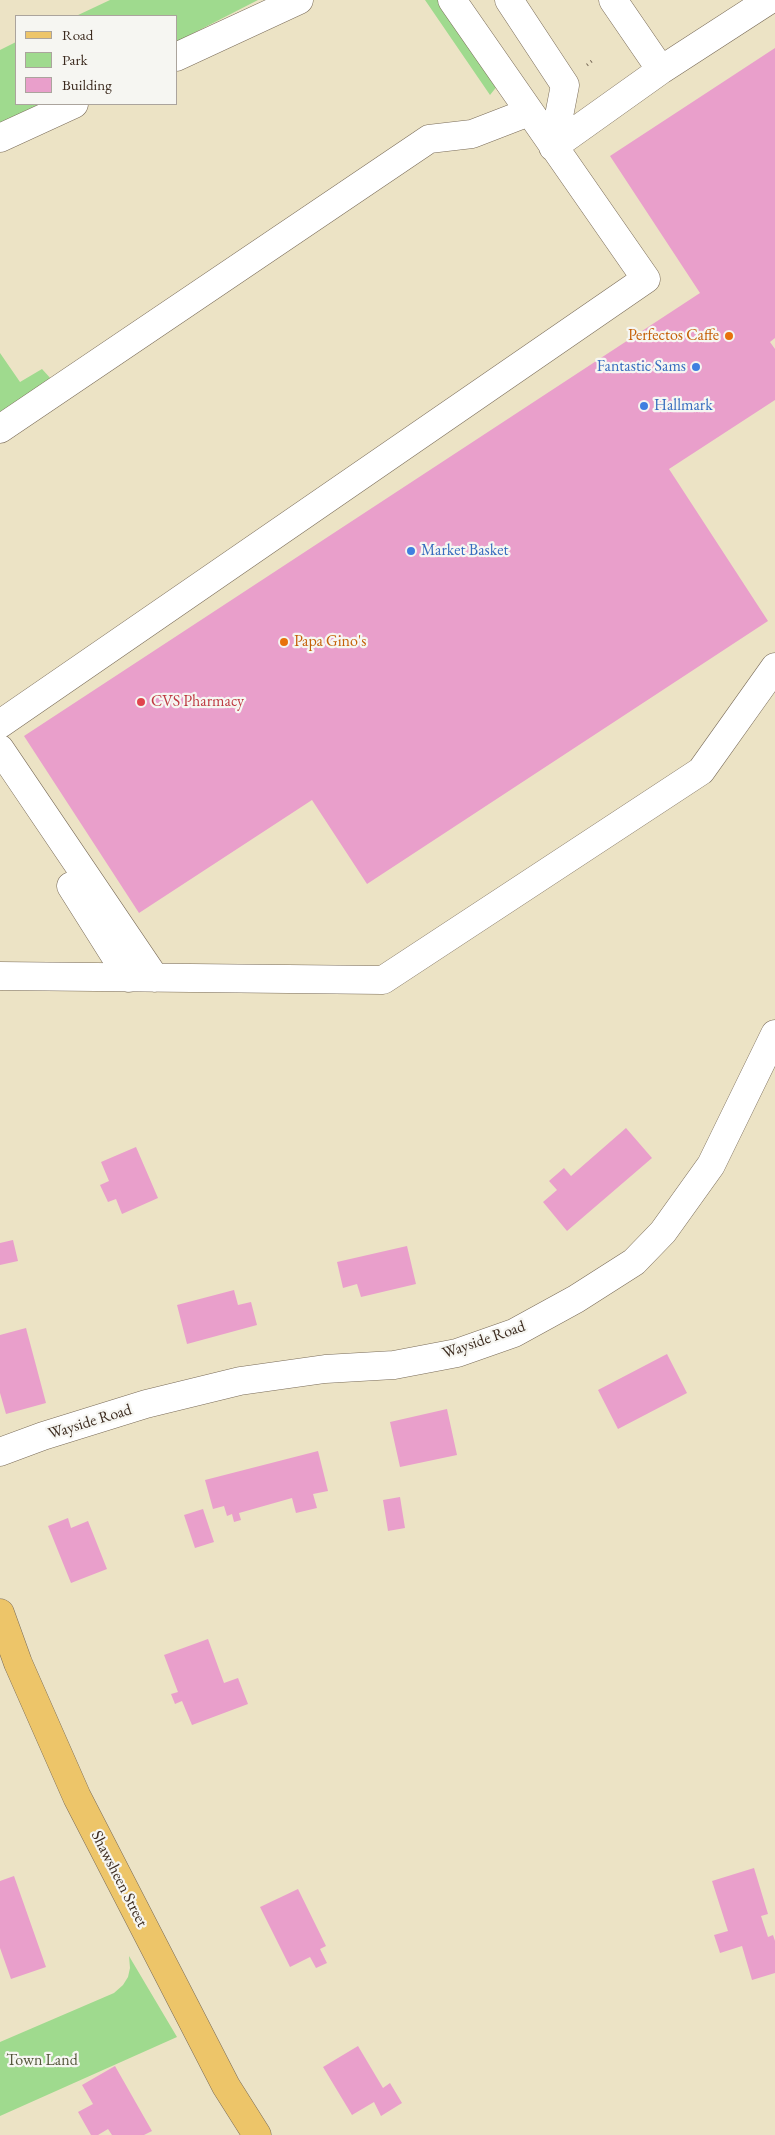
<!DOCTYPE html>
<html>
<head>
<meta charset="utf-8">
<style>
  body { margin:0 }
  #map { position:relative; width:775px; height:2135px; overflow:hidden; background:#ece3c5; font-family:"EB Garamond",serif }
  canvas { display:block }
  .legend { position:absolute; left:15px; top:15px; width:162px; height:90px; box-sizing:border-box; background:#f6f6f2; border:1px solid #aba49d; margin:0; padding:6px 9px; list-style:none; font-size:15px; color:#3b2a1e }
  .legend li { display:flex; align-items:center; gap:10px; height:25px }
  .legend b { width:25px; border:1px solid #aba49d }
</style>
</head>
<body>
<div id="map">
<canvas width="775" height="2135"></canvas>
<ul class="legend">
<li><b style="height:6px;background:#edc569"></b>Road</li>
<li><b style="height:14px;background:#9fda8e"></b>Park</li>
<li><b style="height:14px;background:#e99fcb"></b>Building</li>
</ul>
</div>
<script>
const context = document.querySelector('canvas').getContext('2d');
context.lineJoin = 'round';
function fillPath(path, color) { context.fillStyle = color; context.fill(path, 'evenodd'); }
const toPath = rows => new Path2D(rows.map(r => 'M' + r).join(''));
function stroke(path, color, width, dash) { context.strokeStyle = color; context.lineWidth = width; context.lineCap = dash ? 'butt' : 'round'; context.setLineDash(dash || []); context.stroke(path); }
function write(font, color, halo, rows, align = 'center') {
  context.font = font + ' "EB Garamond",serif'; context.lineWidth = 4.5; context.setLineDash([]); context.textBaseline = 'middle'; context.strokeStyle = halo; context.fillStyle = color; for (const [text, x, y, turn = 0] of rows) {
    context.save(); context.translate(x, y); context.rotate((+turn || 0) * Math.PI / 180); context.textAlign = isNaN(turn) ? turn : align; if (halo) context.strokeText(text, 0, 0); context.fillText(text, 0, 0); context.restore();
  }
}
fillPath(toPath([
  [110,0,258,0,176,42,176,16,76,16],
  [425,0,444,0,502,80,490,95],
  [16,42,16,104,40,104,0,123,0,50],
  [0,353,20,382,42,369,52,380,0,414],
  [129,1956,177,2037,0,2116,0,2042,114,1993,123,1985,128,1977,130,1968]
]), '#9fda8e');
fillPath(toPath([
  [775,48,775,338,770,342,775,349,775,400,669,469,768,621,367,884,312,800,139,913,24,736,700,293,610,156],
  [626,1128,652,1158,567,1231,543,1202,557,1190,549,1181,564,1168,571,1176],
  [136,1147,158,1198,122,1214,116,1199,108,1202,100,1185,109,1181,101,1162],
  [13,1240,18,1261,0,1265,0,1243],
  [407,1246,416,1284,361,1297,357,1284,343,1288,337,1262],
  [234,1290,238,1305,251,1302,257,1325,187,1344,177,1305],
  [26,1328,46,1403,6,1414,0,1393,0,1335],
  [667,1354,687,1393,618,1429,598,1390],
  [447,1409,457,1455,400,1467,390,1422],
  [318,1451,328,1491,313,1494,317,1508,296,1513,292,1498,239,1513,241,1520,234,1522,232,1514,227,1516,224,1506,213,1509,205,1480],
  [400,1497,405,1528,388,1531,383,1500],
  [203,1509,214,1542,195,1548,184,1515],
  [68,1518,71,1528,88,1521,107,1569,71,1583,48,1526],
  [208,1639,224,1683,238,1678,248,1704,192,1725,182,1701,175,1704,171,1694,178,1692,164,1655],
  [754,1868,768,1914,761,1916,768,1937,773,1935,775,1941,775,1973,752,1980,742,1946,720,1953,714,1935,728,1931,712,1881],
  [14,1876,46,1967,11,1979,0,1948,0,1881],
  [298,1889,326,1946,320,1949,327,1963,316,1968,310,1957,290,1967,260,1907],
  [358,2046,383,2088,390,2083,402,2103,381,2116,374,2102,352,2115,323,2067],
  [115,2066,152,2131,144,2135,112,2135,108,2129,98,2135,91,2135,78,2112,93,2104,82,2085]
]), '#e99fcb');
const minor = toPath([
  [509,0,565,85,553,147],
  [613,0,661,70],
  [176,57,299,0],
  [0,138,74,104],
  [553,147,661,70,769,0],
  [0,429,429,139,472,134,529,112],
  [0,724,646,279,452,0],
  [0,749,155,978],
  [71,886,129,978],
  [0,976,383,980,701,771,775,667],
  [0,1452,43,1436,146,1404,240,1381,325,1369,394,1365,457,1353,514,1333,576,1299,634,1262,663,1232,711,1165,775,1034]
]);
const major = toPath([
  [0,1613,18,1663,77,1797,226,2086,257,2135]
]);
stroke(minor, '#796b58', 29);
stroke(major, '#796b58', 29);
stroke(toPath([
  [587,65,594,59]
]), '#796b58', 3, [1, 4]);
stroke(minor, '#fff', 28);
stroke(major, '#edc569', 28);
for (const [x, y, r, color] of [
  [729,336,5,"#e8710a"],
  [696,367,5,"#3f7fe0"],
  [644,406,5,"#3f7fe0"],
  [411,551,5,"#3f7fe0"],
  [284,642,5,"#e8710a"],
  [141,702,5,"#e0444e"]
]) { const dot = new Path2D(); dot.arc(x, y, r, 0, 2 * Math.PI); context.fillStyle = color; context.fill(dot); stroke(dot, '#f6f6f2', 2); }
write('16px', '#c56008', '#f6f6f2', [
  ["Perfectos Caffe",719,336],
  ["Papa Gino's",294,642,"left"]
], 'right');
write('16px', '#366cbe', '#f6f6f2', [
  ["Fantastic Sams",686,367,"right"],
  ["Hallmark",654,406],
  ["Market Basket",421,551]
], 'left');
write('16px', '#be3a42', '#f6f6f2', [
  ["CVS Pharmacy",151,702]
], 'left');
write('16px', '#3b2a1e', '#f6f6f2', [
  ["Wayside Road",484,1340,-19],
  ["Wayside Road",90,1422,-17],
  ["Shawsheen Street",119,1879,63]
]);
write('16px', '#54563a', '#f6f6f2', [
  ["Town Land",42,2061]
]);
</script>
</body>
</html>
